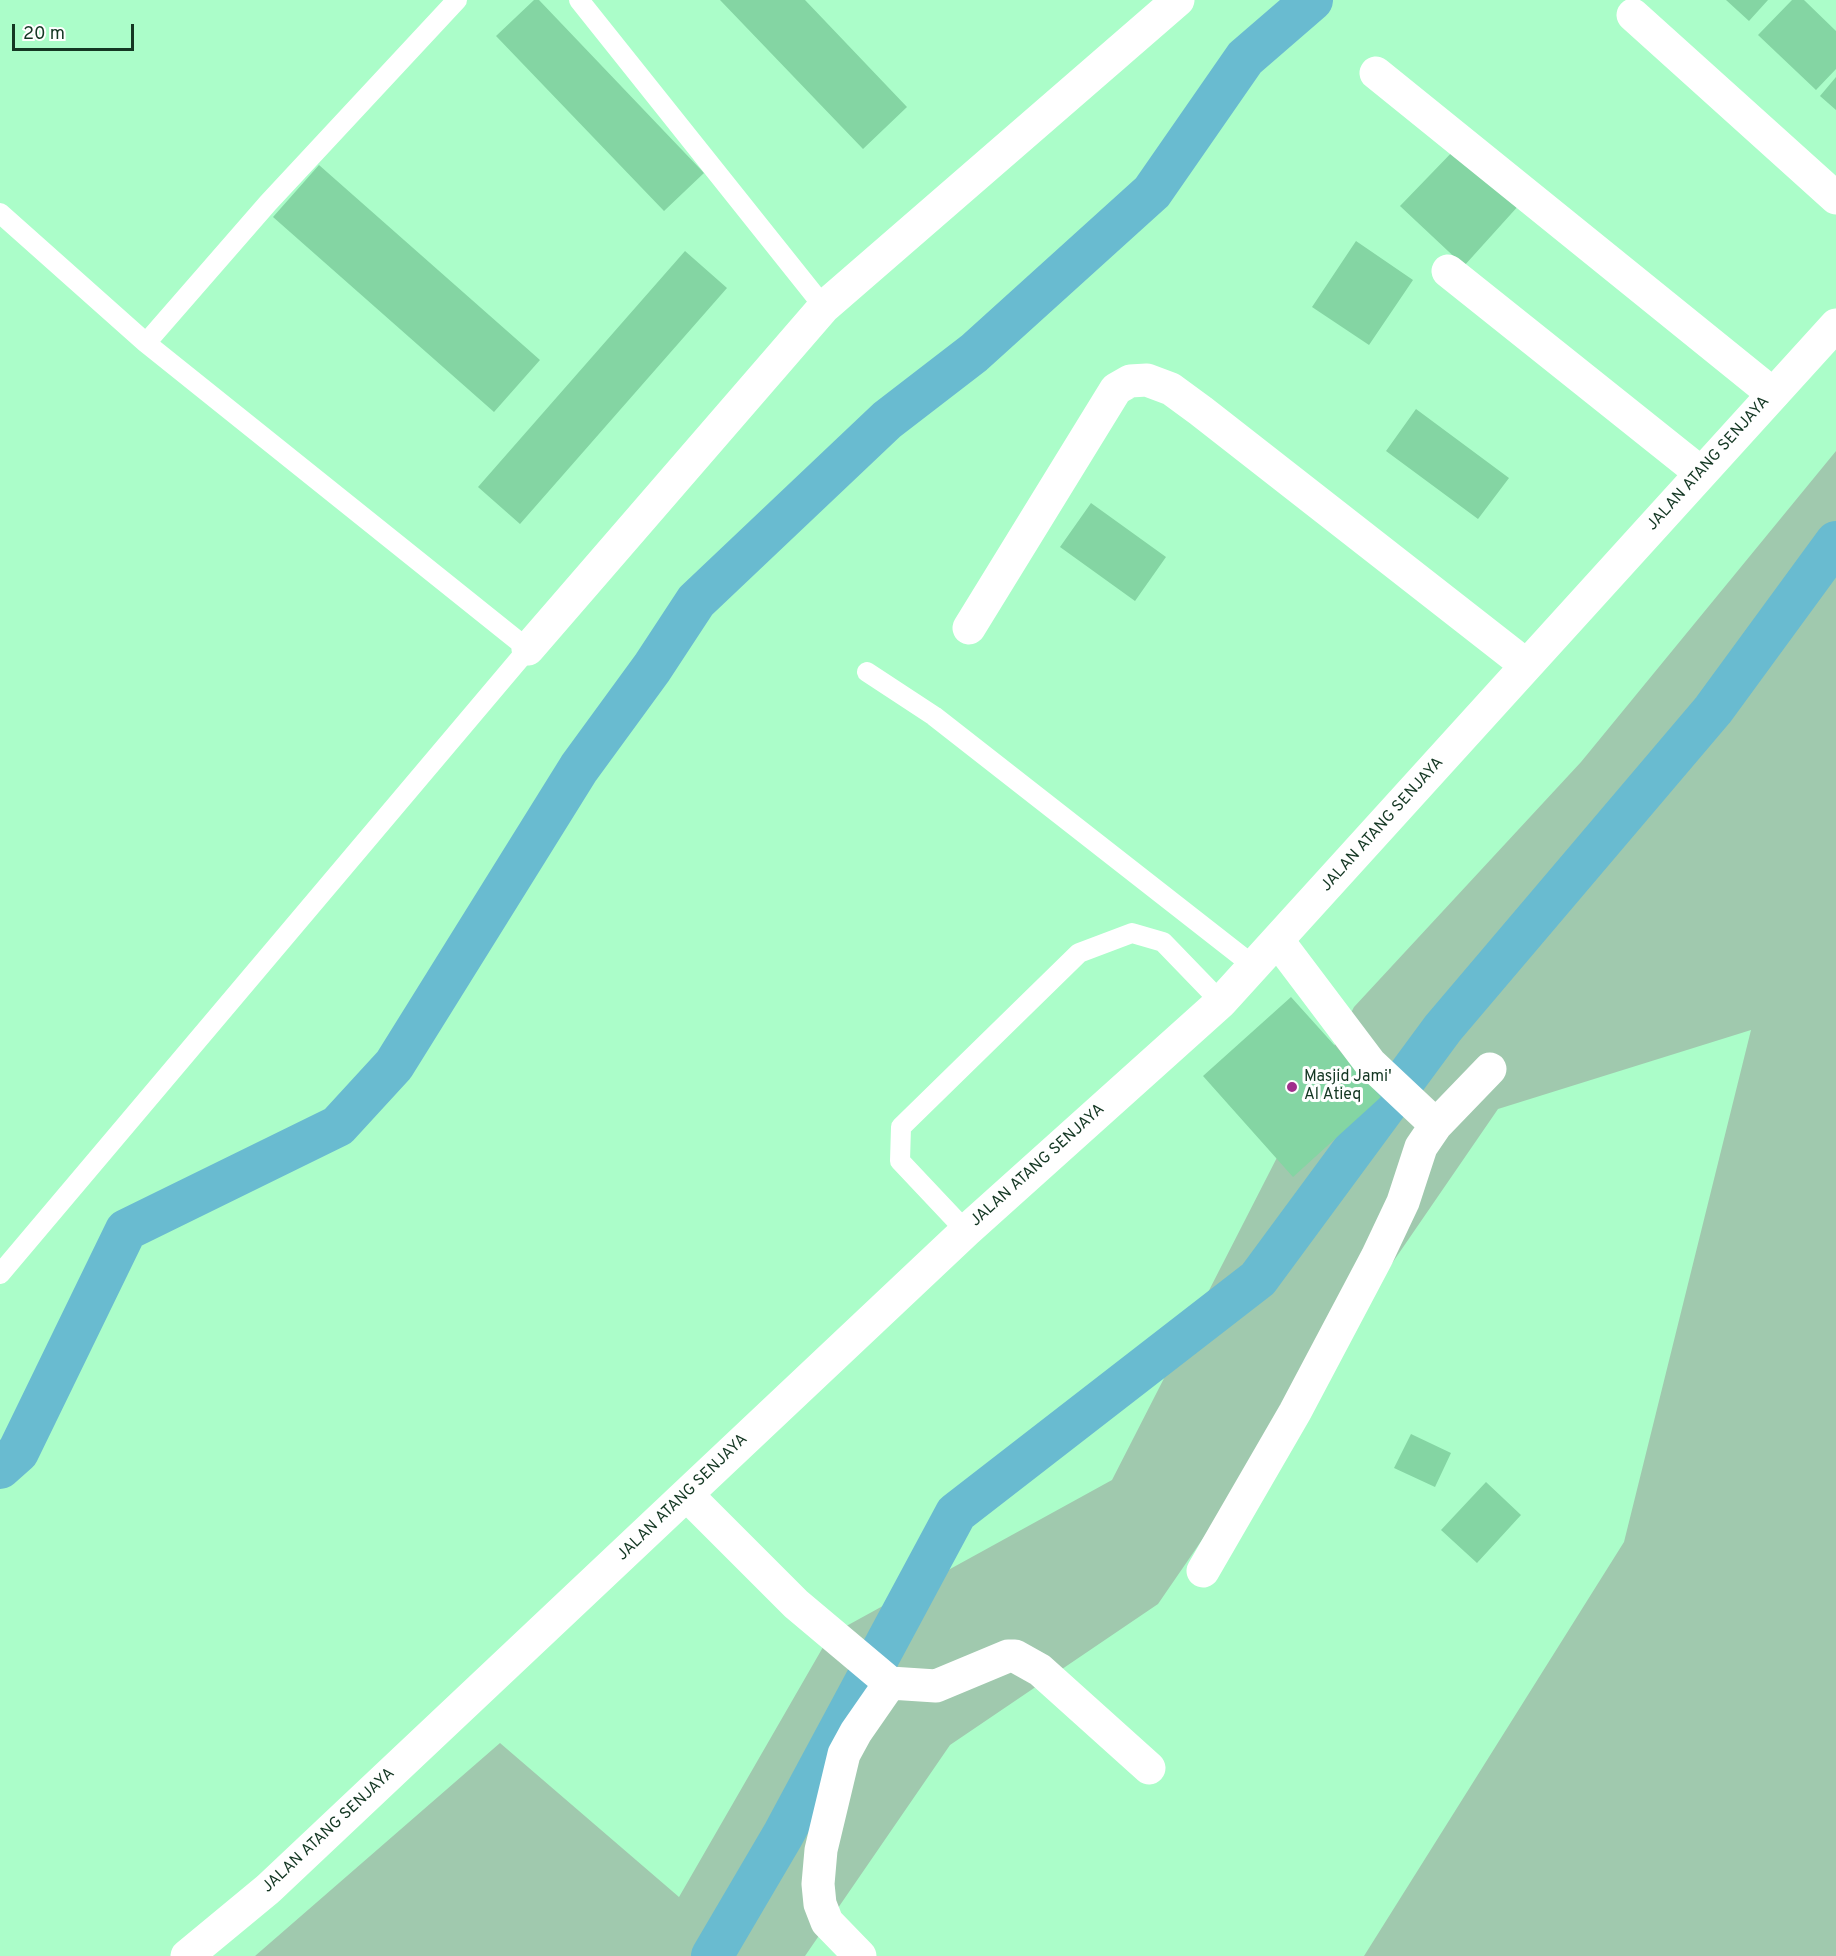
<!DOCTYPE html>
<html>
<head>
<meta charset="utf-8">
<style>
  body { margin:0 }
  #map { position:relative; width:1836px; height:1956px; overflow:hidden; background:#abfdc9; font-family:Overpass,sans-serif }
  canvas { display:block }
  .scale { position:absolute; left:12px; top:24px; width:122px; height:27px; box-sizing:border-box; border:3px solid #143723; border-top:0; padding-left:8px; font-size:18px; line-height:21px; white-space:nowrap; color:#143723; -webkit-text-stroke:4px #fff; paint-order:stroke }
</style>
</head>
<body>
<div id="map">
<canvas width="1836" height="1956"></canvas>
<div class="scale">20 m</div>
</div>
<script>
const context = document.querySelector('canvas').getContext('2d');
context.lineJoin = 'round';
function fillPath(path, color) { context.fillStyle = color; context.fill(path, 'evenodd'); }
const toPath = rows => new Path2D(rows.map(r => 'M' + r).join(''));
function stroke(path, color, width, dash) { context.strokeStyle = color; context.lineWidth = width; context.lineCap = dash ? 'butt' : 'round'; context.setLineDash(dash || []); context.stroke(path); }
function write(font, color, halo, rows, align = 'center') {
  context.font = font + ' Overpass,sans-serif'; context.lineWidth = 6; context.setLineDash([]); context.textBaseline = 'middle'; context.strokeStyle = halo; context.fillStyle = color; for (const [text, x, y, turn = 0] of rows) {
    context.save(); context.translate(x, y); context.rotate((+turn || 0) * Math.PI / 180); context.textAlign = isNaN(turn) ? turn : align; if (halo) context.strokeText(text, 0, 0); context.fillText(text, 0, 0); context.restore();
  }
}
fillPath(toPath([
  [1836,451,1836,1956,1364,1956,1624,1542,1751,1030,1498,1109,1158,1604,950,1745,805,1956,255,1956,500,1743,679,1897,830,1635,1112,1480,1354,1007,1581,762]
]), '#a0c9ae');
stroke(toPath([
  [0,1468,18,1452,126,1230,338,1126,394,1065,579,768,652,668,696,601,887,420,974,353,1152,192,1245,58,1312,0],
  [712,1956,783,1835,956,1513,1258,1279,1443,1028,1713,710,1836,542]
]), '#69bbd0', 42);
fillPath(toPath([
  [534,0,539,0,704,173,664,211,496,36],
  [720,0,805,0,907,107,863,149],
  [1726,0,1768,0,1749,21],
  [1792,0,1804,0,1836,31,1836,69,1816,90,1758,35],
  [1836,77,1836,110,1820,96],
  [1457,147,1520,204,1464,266,1400,206],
  [319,165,540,360,494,412,273,217],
  [1356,241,1413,280,1369,345,1312,307],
  [685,251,727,288,520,524,478,487],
  [1416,409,1509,478,1478,519,1386,451],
  [1091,503,1166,557,1135,601,1060,547],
  [1291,997,1381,1097,1293,1177,1203,1076],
  [1411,1434,1451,1453,1435,1487,1394,1468],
  [1486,1482,1521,1515,1477,1563,1441,1530]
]), '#84d5a3');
stroke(toPath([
  [579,0,824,307],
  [0,213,146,343,528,649,0,1274],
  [146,343,268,203,457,0],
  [867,672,934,716,1255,967],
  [966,1231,900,1161,901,1127,1079,953,1132,933,1163,942,1221,1002]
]), '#fff', 20);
stroke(toPath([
  [1633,15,1836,198],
  [1376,73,1773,394],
  [1448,271,1701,473],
  [969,628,1116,389,1130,381,1147,380,1171,389,1201,411,1526,665],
  [528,649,824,307,1178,0],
  [1278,941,1370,1063,1436,1125],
  [687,1495,796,1604,890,1683,936,1686,1008,1656,1015,1656,1040,1670,1149,1768],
  [1203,1571,1295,1412,1377,1257,1403,1202,1421,1147,1436,1125,1490,1069],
  [860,1956,827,1922,820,1904,818,1884,821,1850,844,1754,856,1732,890,1683]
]), '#fff', 33);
stroke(toPath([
  [187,1956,268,1889,966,1231,1221,1002,1836,325]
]), '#fff', 33);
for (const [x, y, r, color] of [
  [1292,1087,6,"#a02f8c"]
]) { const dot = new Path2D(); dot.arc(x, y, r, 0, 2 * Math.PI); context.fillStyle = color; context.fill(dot); stroke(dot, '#fff', 2); }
write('16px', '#143723', '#fff', [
  ["JALAN ATANG SENJAYA",1709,464,-48],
  ["JALAN ATANG SENJAYA",1383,825,-48],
  ["JALAN ATANG SENJAYA",1038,1166,-42],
  ["JALAN ATANG SENJAYA",683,1498,-44],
  ["JALAN ATANG SENJAYA",329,1831,-43]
]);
write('16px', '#143723', '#fff', [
  ["Masjid Jami'",1304,1078],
  ["Al Atieq",1304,1096]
], 'left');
</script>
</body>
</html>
